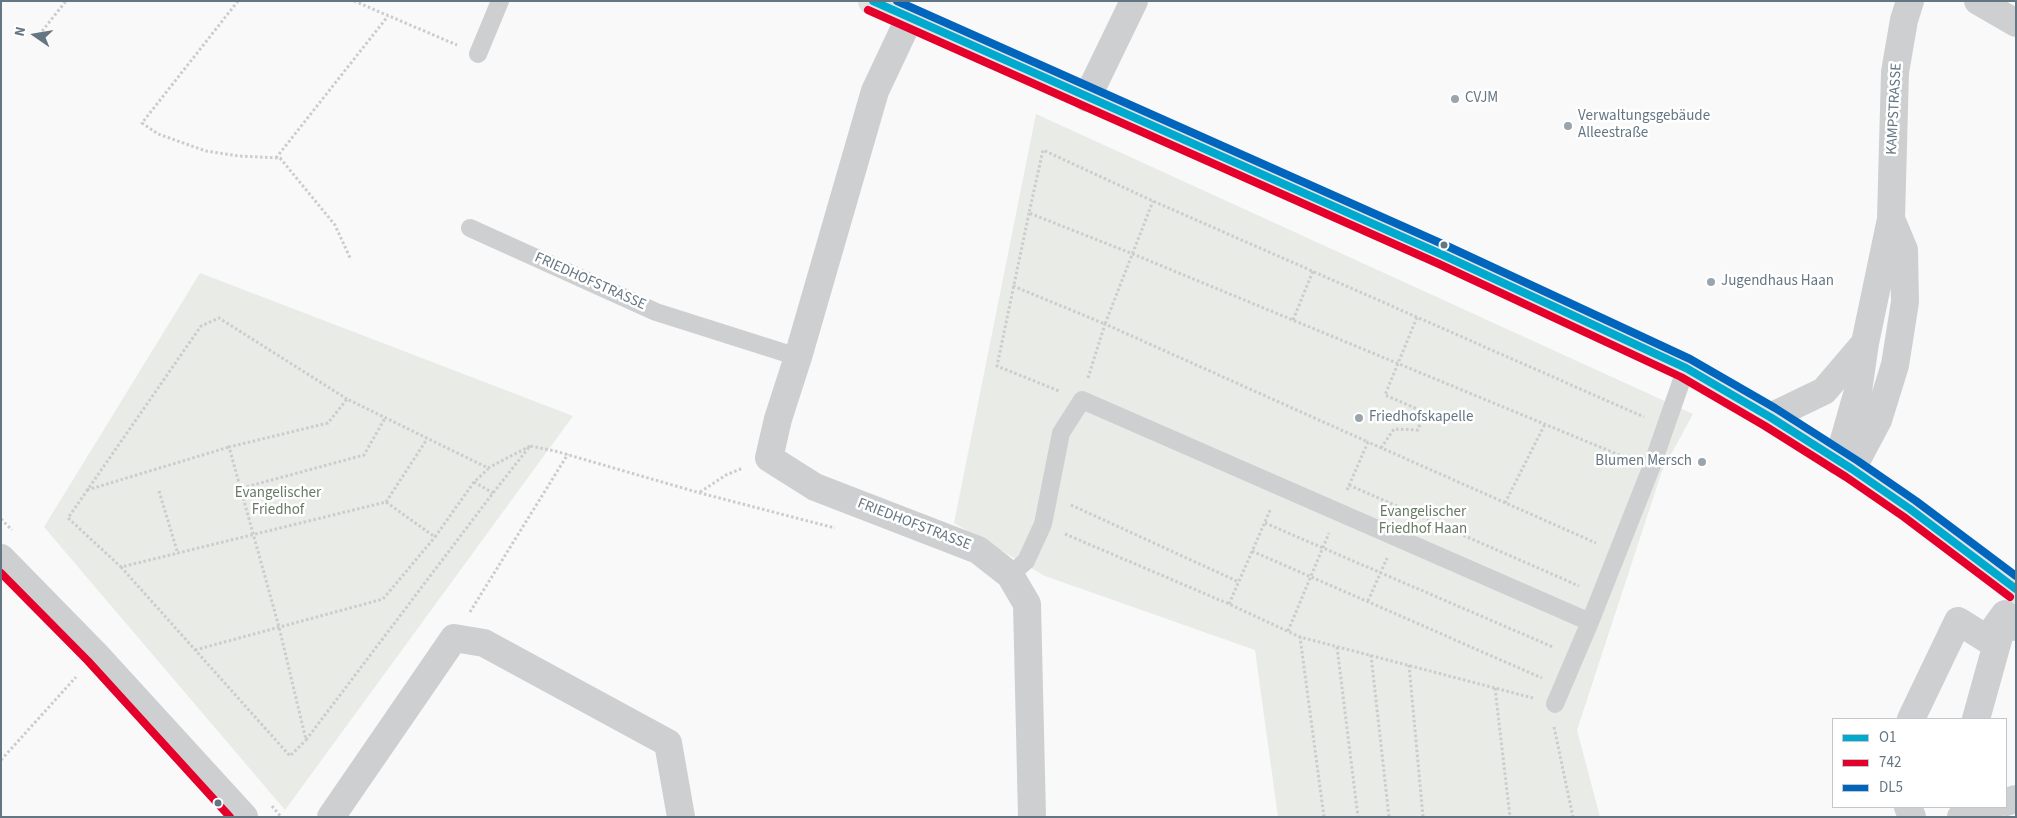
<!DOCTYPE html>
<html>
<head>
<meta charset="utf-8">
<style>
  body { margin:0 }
  #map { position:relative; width:2017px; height:818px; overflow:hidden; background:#f9f9f9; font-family:"Source Sans 3",sans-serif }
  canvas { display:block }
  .frame { position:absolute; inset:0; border:2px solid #657683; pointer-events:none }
  .legend { position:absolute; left:1832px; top:718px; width:175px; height:90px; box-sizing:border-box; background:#fff; border:1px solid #c1c8cd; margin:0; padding:6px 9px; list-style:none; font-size:15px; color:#657683 }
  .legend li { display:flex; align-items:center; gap:10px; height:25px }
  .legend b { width:25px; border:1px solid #c1c8cd }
  .north { position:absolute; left:10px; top:10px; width:50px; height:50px; -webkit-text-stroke:4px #fff; paint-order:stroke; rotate:283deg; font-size:14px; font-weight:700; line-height:20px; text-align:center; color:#657683 }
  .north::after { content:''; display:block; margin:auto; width:18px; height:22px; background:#657683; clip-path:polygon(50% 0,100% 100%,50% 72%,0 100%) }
</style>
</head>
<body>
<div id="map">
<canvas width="2017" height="818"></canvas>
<div class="frame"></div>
<ul class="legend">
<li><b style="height:6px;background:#00a9ce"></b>O1</li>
<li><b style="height:6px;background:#e4002b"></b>742</li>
<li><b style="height:6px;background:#0065bd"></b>DL5</li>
</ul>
<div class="north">N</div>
</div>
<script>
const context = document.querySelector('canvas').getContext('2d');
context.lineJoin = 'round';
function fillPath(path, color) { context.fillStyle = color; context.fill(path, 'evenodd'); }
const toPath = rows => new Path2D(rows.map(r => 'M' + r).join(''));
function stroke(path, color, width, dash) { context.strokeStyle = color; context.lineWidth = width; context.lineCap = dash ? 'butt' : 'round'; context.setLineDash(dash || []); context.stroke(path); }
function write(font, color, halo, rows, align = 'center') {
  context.font = font + ' "Source Sans 3",sans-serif'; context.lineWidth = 5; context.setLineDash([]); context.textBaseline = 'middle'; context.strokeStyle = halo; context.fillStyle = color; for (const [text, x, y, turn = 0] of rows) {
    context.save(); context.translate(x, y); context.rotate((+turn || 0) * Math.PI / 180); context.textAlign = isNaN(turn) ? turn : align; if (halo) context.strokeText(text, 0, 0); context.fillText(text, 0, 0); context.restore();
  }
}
fillPath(toPath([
  [1036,114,1693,414,1662,471,1577,730,1600,817,1278,817,1255,650,1045,576,954,523],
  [200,273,573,416,285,810,44,527]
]), '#e8ebe6');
stroke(toPath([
  [238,1,142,123,158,134,206,151,239,156,280,158,335,225,351,260],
  [354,1,457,45],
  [39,35,66,1],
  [276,158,388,16],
  [1029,213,997,366,1059,391],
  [1013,286,1105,324,1153,201],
  [1293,320,1313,271],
  [1088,378,1105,324,1368,442],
  [347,399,219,318,201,326,68,518,121,567,386,502,435,537,474,482,488,469],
  [530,446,488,468,347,399,328,423,229,447,279,627,306,740,493,493,530,446,555,451,700,493,835,528],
  [1381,448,1394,429,1418,430,1424,412,1385,395,1417,317],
  [1629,459,1133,254,1029,213,1043,150,1153,201,1644,417],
  [474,482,493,493],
  [1349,485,1579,586],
  [242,488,364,455,385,418],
  [87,490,229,447],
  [1347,490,1368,442,1596,543],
  [159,491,178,554],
  [700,492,726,475,743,468],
  [386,502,427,439],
  [1505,503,1545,424],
  [1071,505,1239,582],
  [1,519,12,530],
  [1265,523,1553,647],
  [1065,534,1229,604,1300,637],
  [1252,551,1542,678],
  [121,567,290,756,306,740],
  [1368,601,1387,558],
  [1229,604,1271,508],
  [470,612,568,454],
  [1288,631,1329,533],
  [1337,647,1358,817],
  [195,650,383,599,435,537],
  [1371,655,1389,817],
  [1409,665,1423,817],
  [1495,688,1510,817],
  [1554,727,1573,817],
  [1,760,76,677],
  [272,806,281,817],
  [1324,817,1300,637,1533,698]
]), '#cbcccd', 3, [2.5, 2.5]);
stroke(toPath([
  [478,54,500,1],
  [470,228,656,312,798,357],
  [1010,575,1026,561,1043,524,1061,433,1082,400,1590,622,1651,468,1686,368],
  [1555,704,1590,622]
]), '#cecfd0', 18);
stroke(toPath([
  [1911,719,1958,621,1987,639,2005,614,2016,627],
  [1976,719,2003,622],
  [2006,802,2016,799],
  [1908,807,1912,817],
  [1961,817,1992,807]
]), '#cecfd0', 28);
stroke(toPath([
  [1978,1,2016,23],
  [909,19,875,91,798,357,778,419,769,458,815,487,978,550,1010,575,1027,604,1032,817],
  [1087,98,1134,1],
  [1770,417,1824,391,1865,343],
  [1838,461,1858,391,1865,343,1891,219,1895,72,1904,20,1910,1],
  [1852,469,1878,420,1895,365,1905,302,1904,250,1891,219],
  [331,817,454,638,484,643,668,743,681,817]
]), '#cecfd0', 28);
stroke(toPath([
  [1,558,95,654,244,817]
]), '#cecfd0', 28);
stroke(toPath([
  [872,1,1443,255,1686,368,1770,417,1852,469,1910,509,2016,589]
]), '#e1e2e2', 28);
stroke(toPath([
  [873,1,1443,255,1686,368,1770,417,1852,469,1910,509,2016,589]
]), '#00a9ce', 8);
stroke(toPath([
  [868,10,1439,264,1681,377,1765,426,1846,477,1904,517,2010,597],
  [1,573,88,661,230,817]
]), '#e4002b', 8);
stroke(toPath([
  [897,1,1447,246,1690,359,1775,408,1858,461,1916,501,2016,576]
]), '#0065bd', 8);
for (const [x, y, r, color] of [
  [1455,99,5,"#99a4ac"],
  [1568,126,5,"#99a4ac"],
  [1444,245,4.5,"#657683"],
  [1711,282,5,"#99a4ac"],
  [1359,418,5,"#99a4ac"],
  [1702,462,5,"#99a4ac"],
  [218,803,4.5,"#657683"]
]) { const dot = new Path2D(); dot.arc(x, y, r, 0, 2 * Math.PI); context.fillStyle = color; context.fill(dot); stroke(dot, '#fff', 2); }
write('15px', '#657683', '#fff', [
  ["CVJM",1465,99],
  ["Verwaltungsgebäude",1578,117],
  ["Alleestraße",1578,134],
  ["Jugendhaus Haan",1721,282],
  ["Friedhofskapelle",1369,418],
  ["Blumen Mersch",1692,462,"right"]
], 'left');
write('15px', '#657683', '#fff', [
  ["KAMPSTRASSE",1895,109,-87],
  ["FRIEDHOFSTRASSE",590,282,24],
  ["FRIEDHOFSTRASSE",914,525,21]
]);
write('15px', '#687a64', '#fff', [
  ["Evangelischer",278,494],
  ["Friedhof",278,511],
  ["Evangelischer",1423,513],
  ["Friedhof Haan",1423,530]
]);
</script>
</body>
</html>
